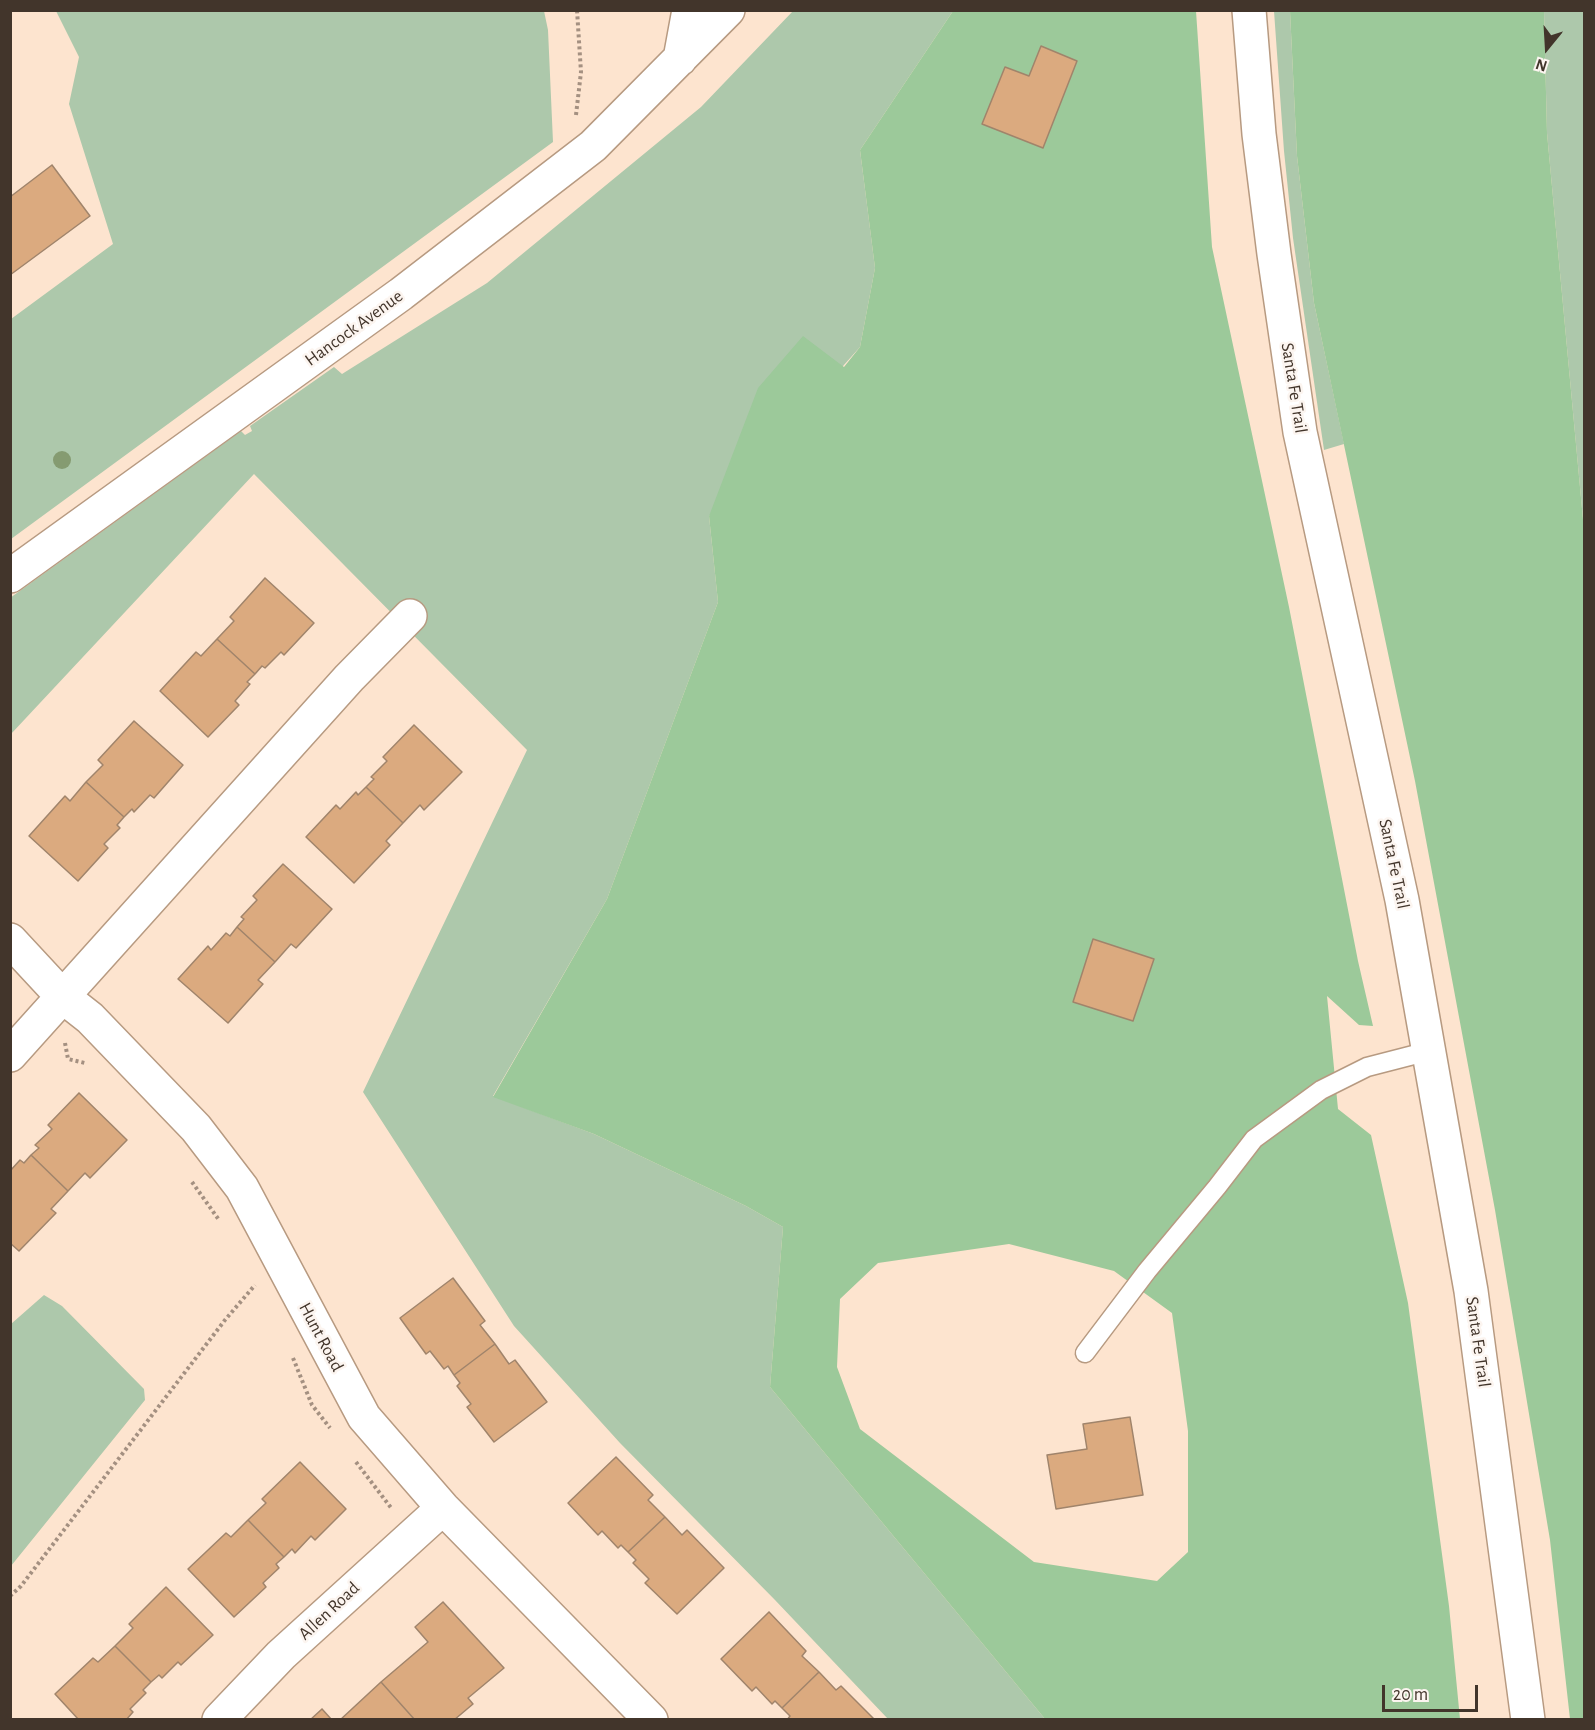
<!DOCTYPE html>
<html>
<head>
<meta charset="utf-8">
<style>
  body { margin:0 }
  #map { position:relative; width:1595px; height:1730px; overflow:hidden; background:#fde4cf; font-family:"Alegreya Sans",sans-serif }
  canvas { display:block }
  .frame { position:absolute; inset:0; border:12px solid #42352b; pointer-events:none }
  .north { position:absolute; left:1517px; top:18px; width:60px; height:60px; -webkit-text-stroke:4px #fcf5f0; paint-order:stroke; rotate:198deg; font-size:16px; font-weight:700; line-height:24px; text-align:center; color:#42352b }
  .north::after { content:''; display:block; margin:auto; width:21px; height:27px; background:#42352b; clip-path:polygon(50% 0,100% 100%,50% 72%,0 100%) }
  .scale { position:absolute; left:1382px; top:1685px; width:96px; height:27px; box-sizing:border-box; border:3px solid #42352b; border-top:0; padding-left:8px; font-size:18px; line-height:21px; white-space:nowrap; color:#42352b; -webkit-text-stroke:4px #fcf5f0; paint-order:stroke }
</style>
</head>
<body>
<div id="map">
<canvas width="1595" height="1730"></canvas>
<div class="frame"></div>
<div class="north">N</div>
<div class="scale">20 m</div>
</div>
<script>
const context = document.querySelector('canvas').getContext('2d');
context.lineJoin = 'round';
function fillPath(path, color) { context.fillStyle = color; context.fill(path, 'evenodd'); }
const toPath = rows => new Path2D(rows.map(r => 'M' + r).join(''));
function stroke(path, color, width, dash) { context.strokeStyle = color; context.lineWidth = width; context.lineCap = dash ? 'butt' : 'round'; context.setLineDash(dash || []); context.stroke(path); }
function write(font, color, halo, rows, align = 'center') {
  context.font = font + ' "Alegreya Sans",sans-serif'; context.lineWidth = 5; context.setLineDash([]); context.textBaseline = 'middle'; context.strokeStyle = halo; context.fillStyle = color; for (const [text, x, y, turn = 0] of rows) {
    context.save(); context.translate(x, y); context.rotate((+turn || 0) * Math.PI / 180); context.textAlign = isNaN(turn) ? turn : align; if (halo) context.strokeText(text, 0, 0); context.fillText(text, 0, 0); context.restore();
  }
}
fillPath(toPath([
  [56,11,544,11,548,30,553,142,11,539,11,319,113,244,69,104,79,57],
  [793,11,953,11,860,150,875,268,860,347,709,516,718,602,607,899,493,1096,594,1134,746,1206,783,1227,770,1387,1045,1719,888,1719,775,1600,620,1443,514,1326,363,1092,527,750,254,474,11,734,10,598,241,431,245,435,252,431,250,426,334,367,342,374,487,283,701,107],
  [1274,11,1290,11,1297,156,1314,303,1344,444,1324,450,1293,238,1284,151],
  [1544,11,1584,11,1584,530,1547,133],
  [44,1295,62,1306,144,1389,145,1400,11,1566,11,1324]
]), '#adc8ab');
fillPath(toPath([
  [953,11,1196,11,1212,247,1289,607,1358,961,1373,1026,1359,1025,1327,996,1338,1109,1371,1135,1408,1303,1449,1606,1460,1719,1045,1719,770,1387,783,1227,746,1206,594,1134,493,1097,607,899,718,602,709,516,758,388,803,336,844,367,860,347,875,268,860,150],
  [1009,1244,1114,1271,1172,1313,1188,1431,1188,1552,1157,1581,1034,1562,860,1429,837,1367,840,1299,878,1263],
  [1290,11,1544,11,1547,133,1584,530,1584,1719,1570,1719,1550,1540,1495,1210,1415,781,1314,303,1297,156]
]), '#9cc99a');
const building = toPath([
  [1041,46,1077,61,1043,148,982,124,1005,67,1029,76,1041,46],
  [52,165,90,216,10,275,10,197,52,165],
  [265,578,314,623,284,655,281,652,265,668,262,666,255,674,217,639,234,621,230,617,265,578],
  [217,639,255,674,247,682,250,684,235,701,239,705,208,737,160,691,196,652,201,656,217,639],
  [134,721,183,765,154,798,150,795,134,812,132,809,124,817,86,782,103,765,98,760,134,721],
  [414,725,462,772,424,810,420,805,403,823,366,787,374,779,371,777,387,761,383,757,414,725],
  [86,782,124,817,117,825,120,828,104,844,108,848,78,881,29,836,65,796,70,801,86,782],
  [366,787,403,823,386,841,390,845,354,883,306,837,336,805,340,809,356,792,358,795,366,787],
  [283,864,332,909,296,948,291,944,275,962,237,927,244,919,241,917,257,900,253,896,283,864],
  [237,927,275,962,258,980,263,984,228,1023,178,979,208,946,211,950,226,933,230,936,237,927],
  [1093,939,1154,959,1133,1021,1073,1002,1093,939],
  [79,1093,127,1140,90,1178,85,1173,68,1191,31,1155,39,1148,35,1145,52,1129,48,1125,79,1093],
  [31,1155,68,1191,51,1209,56,1213,19,1251,10,1243,10,1171,20,1160,24,1163,31,1155],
  [453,1278,485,1321,480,1325,495,1344,454,1375,448,1366,444,1369,430,1351,426,1354,400,1318,453,1278],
  [495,1344,509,1364,515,1360,547,1402,494,1442,467,1407,471,1404,457,1386,460,1383,454,1375,495,1344],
  [1130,1417,1143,1495,1056,1509,1047,1455,1087,1449,1083,1424,1130,1417],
  [616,1457,653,1495,648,1500,665,1517,628,1552,621,1545,618,1548,602,1531,598,1535,568,1503,616,1457],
  [300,1462,346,1509,315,1540,311,1536,295,1553,292,1549,284,1557,248,1520,266,1503,262,1499,300,1462],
  [665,1517,682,1535,687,1530,724,1568,677,1614,645,1583,649,1579,633,1563,636,1560,628,1552,665,1517],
  [248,1520,284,1557,276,1564,279,1568,263,1583,266,1587,234,1617,188,1569,226,1533,231,1537,248,1520],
  [166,1587,213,1635,181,1665,178,1662,162,1678,159,1675,151,1682,115,1646,133,1628,129,1624,166,1587],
  [443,1602,504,1668,468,1698,473,1704,454,1720,415,1720,381,1682,428,1642,415,1627,443,1602],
  [769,1612,806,1651,802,1656,819,1672,782,1708,775,1701,772,1704,756,1687,752,1691,721,1659,769,1612],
  [115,1646,151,1682,143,1690,146,1693,130,1709,133,1712,126,1720,79,1720,55,1694,93,1658,98,1662,115,1646],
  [819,1672,836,1690,841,1686,875,1720,787,1720,790,1716,782,1708,819,1672],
  [381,1682,415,1720,340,1720,381,1682],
  [322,1709,332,1720,310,1720,322,1709]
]);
fillPath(building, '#dbaa7f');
stroke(building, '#a0846b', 1.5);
const service = toPath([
  [1085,1353,1147,1271,1217,1187,1254,1139,1321,1090,1367,1067,1429,1051]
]);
const minor = toPath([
  [680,59,689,10],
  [10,576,401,294,593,146,728,10],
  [10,940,62,996,90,1018,196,1128,242,1188,364,1417,443,1508,651,1720],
  [10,1055,349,678,410,616],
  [219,1720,281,1655,443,1508]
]);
const tertiary = toPath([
  [1249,10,1259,134,1274,254,1300,432,1402,900,1471,1291,1528,1720]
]);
stroke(service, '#b79a81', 21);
stroke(minor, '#b79a81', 36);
stroke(tertiary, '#b79a81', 36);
stroke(toPath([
  [576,115,581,72,577,10],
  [65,1043,68,1059,85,1063],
  [192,1182,219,1220],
  [293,1358,312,1405,330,1428],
  [356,1462,392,1509],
  [10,1596,21,1586,225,1320,255,1285]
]), '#a49081', 4, [3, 3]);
stroke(service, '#fff', 18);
stroke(minor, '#fff', 33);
stroke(tertiary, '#fff', 33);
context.fillStyle = '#859b71';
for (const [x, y] of [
  [62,460]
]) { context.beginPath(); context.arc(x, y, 9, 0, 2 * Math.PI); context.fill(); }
write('18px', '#42352b', '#fcf5f0', [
  ["Hancock Avenue",354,328,-36],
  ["Santa Fe Trail",1294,388,81],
  ["Santa Fe Trail",1394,864,78],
  ["Hunt Road",321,1337,62],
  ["Santa Fe Trail",1478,1342,82],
  ["Allen Road",329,1611,-43]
]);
</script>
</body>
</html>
